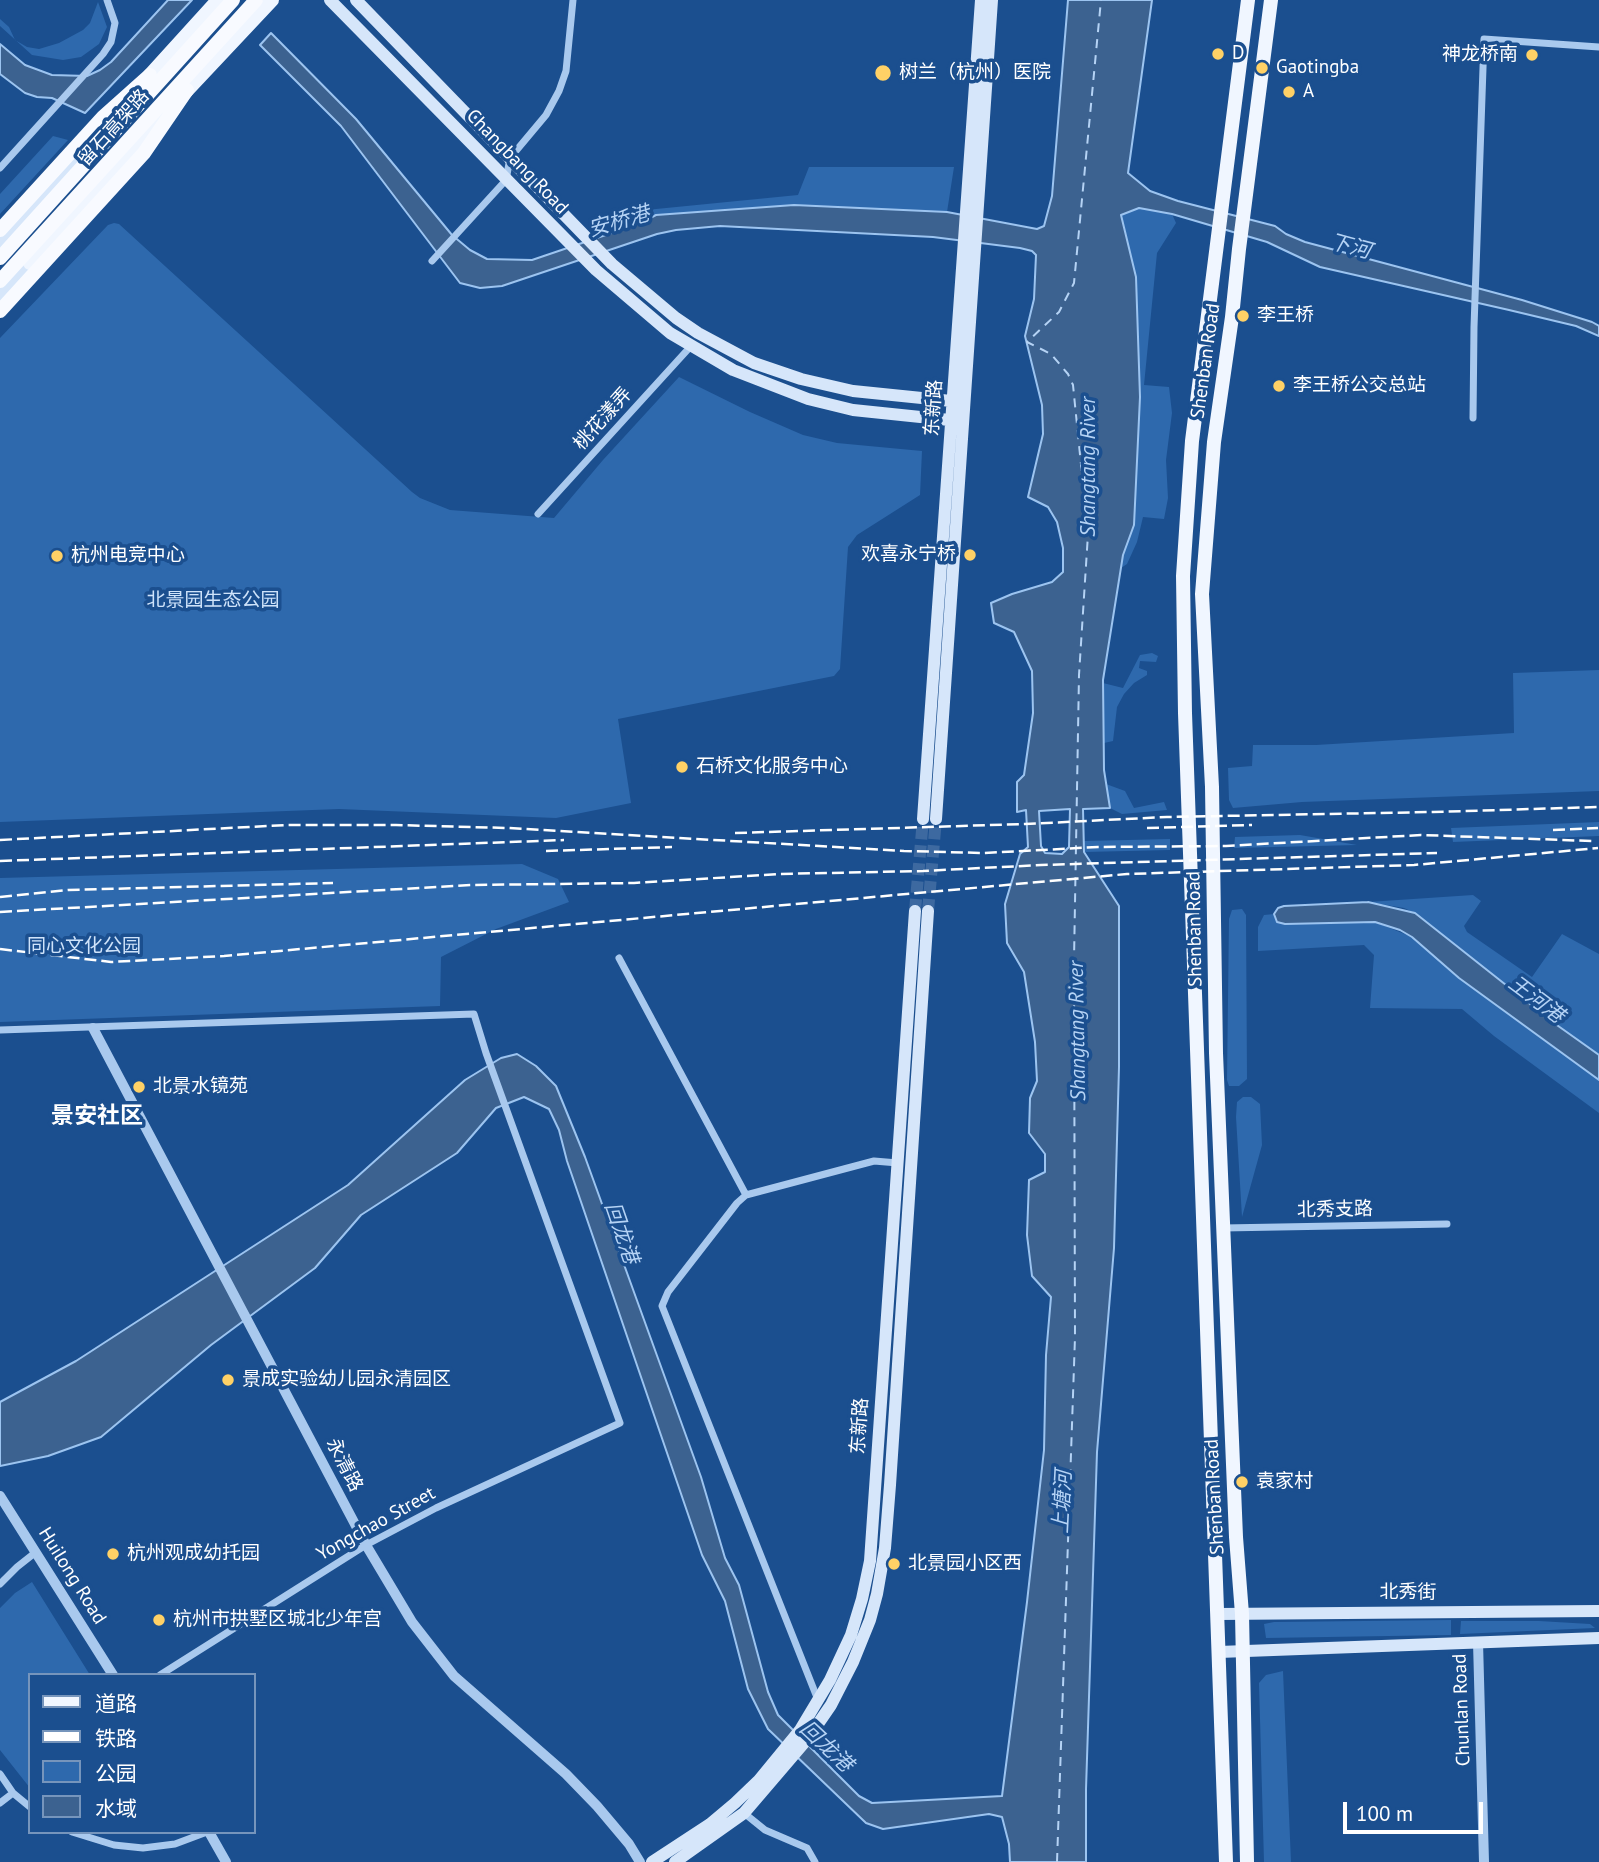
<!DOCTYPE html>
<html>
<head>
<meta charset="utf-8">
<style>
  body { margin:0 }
  #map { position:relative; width:1599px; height:1862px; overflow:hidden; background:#1b4f8f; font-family:"PT Sans","Noto Sans SC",sans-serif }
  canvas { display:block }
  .legend { position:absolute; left:28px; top:1673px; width:228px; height:161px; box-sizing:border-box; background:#1b4f8f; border:2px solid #7695bc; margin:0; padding:9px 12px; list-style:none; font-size:21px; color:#fff }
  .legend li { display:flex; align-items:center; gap:14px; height:35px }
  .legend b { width:35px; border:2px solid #7695bc }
  .scale { position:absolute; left:1343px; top:1802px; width:140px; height:32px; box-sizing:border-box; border:4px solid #fff; border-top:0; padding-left:9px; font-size:21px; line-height:24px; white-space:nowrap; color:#fff; -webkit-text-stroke:5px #1b4f8f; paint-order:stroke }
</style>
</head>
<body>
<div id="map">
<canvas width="1599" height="1862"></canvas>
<ul class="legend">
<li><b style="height:9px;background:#f0f6ff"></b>道路</li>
<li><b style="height:9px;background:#fff"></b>铁路</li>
<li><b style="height:19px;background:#2e69ad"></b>公园</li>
<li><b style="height:19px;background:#3c6290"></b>水域</li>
</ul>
<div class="scale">100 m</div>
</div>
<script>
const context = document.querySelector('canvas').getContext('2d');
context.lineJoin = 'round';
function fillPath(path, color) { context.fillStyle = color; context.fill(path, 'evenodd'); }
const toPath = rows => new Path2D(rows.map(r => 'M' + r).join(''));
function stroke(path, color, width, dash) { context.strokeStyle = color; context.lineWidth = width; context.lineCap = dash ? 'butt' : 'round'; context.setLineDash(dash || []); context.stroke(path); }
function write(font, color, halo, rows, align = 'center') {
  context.font = font + ' "PT Sans","Noto Sans SC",sans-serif'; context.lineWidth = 7; context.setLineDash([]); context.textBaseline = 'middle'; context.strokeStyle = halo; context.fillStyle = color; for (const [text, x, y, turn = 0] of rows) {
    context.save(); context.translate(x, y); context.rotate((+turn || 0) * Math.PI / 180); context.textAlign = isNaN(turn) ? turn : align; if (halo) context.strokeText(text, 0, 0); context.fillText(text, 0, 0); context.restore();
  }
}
fillPath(toPath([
  [98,2,107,27,99,44,81,57,63,60,32,55,0,26,0,19,9,27,15,40,27,47,39,49,59,43,83,30,90,23],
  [53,136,68,140,0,214,0,194],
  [809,167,954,167,947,212,794,205,643,216,646,210,798,195],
  [1139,208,1172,214,1176,223,1157,253,1144,385,1169,387,1172,413,1166,460,1168,498,1164,519,1143,517,1137,542,1127,564,1121,568,1123,555,1134,525,1140,397,1136,277,1121,215],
  [114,223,119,224,412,492,420,498,450,510,554,518,603,460,679,377,750,412,803,435,837,443,922,451,920,495,857,535,848,547,840,669,834,676,618,719,631,803,556,818,339,809,0,822,0,338,108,225],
  [1152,653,1158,656,1156,662,1140,661,1139,668,1147,671,1147,675,1134,683,1124,694,1117,707,1113,741,1104,743,1103,683,1123,688,1140,655],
  [1599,670,1599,791,1302,802,1233,808,1229,800,1228,768,1252,766,1253,745,1316,745,1514,733,1513,673],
  [1106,784,1125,791,1134,808,1164,802,1167,810,1122,814,1110,808],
  [1599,822,1599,836,1453,842,1451,828],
  [1300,835,1357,845,1234,848,1235,837],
  [1170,839,1170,850,1084,852,1084,841],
  [522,864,558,879,569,902,496,929,441,957,440,1006,0,1022,0,878],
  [1473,895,1481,901,1464,926,1467,932,1532,977,1562,934,1599,954,1599,1055,1554,1023,1415,913,1404,908,1368,902],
  [1242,909,1246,915,1247,1079,1239,1086,1229,1086,1227,1080,1229,919,1232,910],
  [1274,914,1277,922,1285,924,1375,922,1412,937,1459,978,1599,1080,1599,1113,1494,1036,1462,1009,1370,1008,1374,955,1364,945,1258,951,1258,927,1264,915],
  [1243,1097,1251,1097,1260,1104,1262,1145,1242,1217,1236,1117,1237,1102],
  [32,1582,90,1675,30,1675,30,1788,0,1750,0,1608,15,1593],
  [1451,1620,1451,1635,1266,1638,1264,1624,1274,1622],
  [1461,1621,1539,1621,1590,1624,1595,1628,1460,1634],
  [1283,1671,1291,1862,1264,1862,1259,1683,1266,1675]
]), '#2e69ad');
const water = toPath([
  [168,0,192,0,85,113,52,98,37,97,25,93,0,74,0,44,25,65,52,75,87,76,100,70,111,62,168,0],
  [1068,0,1152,0,1128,173,1150,191,1178,201,1275,226,1286,234,1305,242,1522,300,1592,322,1599,326,1599,336,1576,326,1509,310,1320,267,1267,242,1172,214,1139,208,1121,215,1136,277,1140,397,1134,525,1123,555,1103,680,1104,770,1110,808,1083,809,1084,852,1119,906,1119,1067,1114,1248,1097,1452,1086,1789,1086,1862,1010,1862,1009,1844,1002,1817,989,1814,883,1829,866,1823,768,1729,748,1689,725,1601,702,1555,567,1161,559,1130,549,1109,524,1097,496,1108,457,1153,361,1215,315,1268,211,1345,101,1437,48,1456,0,1466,0,1402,76,1361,348,1185,465,1080,501,1058,517,1054,536,1066,556,1086,585,1157,701,1477,725,1558,739,1585,768,1692,778,1715,859,1796,872,1803,1002,1796,1027,1602,1044,1450,1046,1355,1051,1297,1032,1276,1027,1235,1029,1180,1045,1172,1045,1154,1029,1133,1030,1098,1037,1081,1035,1042,1024,972,1007,943,1005,904,1020,854,1028,847,1026,810,1017,812,1017,782,1024,775,1033,713,1032,671,1014,632,994,623,991,603,1012,594,1052,582,1063,572,1063,548,1057,522,1048,507,1028,497,1043,434,1042,405,1025,336,1034,299,1036,255,1032,251,1020,248,933,237,720,226,676,230,657,234,502,286,480,288,460,283,341,126,260,45,271,33,356,119,452,235,470,250,487,259,532,260,641,223,656,215,794,205,947,212,1037,229,1044,226,1052,196,1068,0],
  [1070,809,1069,847,1062,854,1045,853,1041,846,1039,811,1070,809],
  [1368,902,1415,913,1554,1023,1599,1055,1599,1080,1459,978,1412,937,1400,930,1375,922,1285,924,1277,922,1274,914,1278,908,1284,906,1368,902]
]);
fillPath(water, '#3c6290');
stroke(water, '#9cc4f0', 2);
stroke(toPath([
  [1057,1862,1075,1337,1074,960,1079,675,1088,534,1073,385,1068,374,1051,354,1027,342,1059,312,1074,283,1101,0]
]), '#b5d3f5', 2, [9, 7]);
stroke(toPath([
  [915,911,923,819],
  [928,911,936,819]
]), '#3d69a0', 12, [12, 6]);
stroke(toPath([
  [0,168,103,54,111,42,115,23,107,0],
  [432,261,506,180,510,158,546,115,559,91,566,71,573,0],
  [1473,418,1474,327,1484,39,1599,47],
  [538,514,691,346],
  [619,958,746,1195],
  [0,1030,474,1014,486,1053,620,1423,436,1508,366,1545,160,1675],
  [1223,1228,1447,1224],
  [0,1584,17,1567,36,1552],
  [818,1700,662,1306,668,1292,737,1203,746,1195,874,1161,898,1163],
  [0,1774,13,1793,30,1807],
  [0,1803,13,1793],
  [744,1813,765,1830,807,1848,815,1862],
  [72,1832,114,1845,143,1848,175,1844,207,1832]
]), '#a9c9ee', 7);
stroke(toPath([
  [93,1028,366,1545,412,1622,454,1676,566,1774,597,1806,629,1844,640,1862],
  [0,1496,113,1675],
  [1478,1642,1484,1862],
  [209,1832,226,1862]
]), '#a9c9ee', 10);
stroke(toPath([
  [330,0,596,270,670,333,733,370,808,399,853,410,959,421],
  [356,0,612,264,676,318,698,333,754,363,801,379,853,391,961,402],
  [0,242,119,109],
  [0,296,30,263],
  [923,819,981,0],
  [936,819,992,0],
  [1218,1614,1599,1611],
  [1219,1652,1599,1638],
  [652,1862,710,1824,735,1803,759,1780,782,1752,800,1730,830,1680,851,1635,862,1599,870,1561,915,911],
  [675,1862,744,1813,809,1737,831,1705,853,1662,870,1620,877,1594,885,1548,890,1485,928,911]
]), '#d6e6fa', 12);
stroke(toPath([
  [150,75,218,0],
  [179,99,272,0],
  [30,263,166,114],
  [1226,1862,1185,713,1183,576,1192,441,1248,0],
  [1247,1862,1242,1614,1236,1537,1216,1053,1212,787,1202,594,1214,442,1232,317,1239,249,1271,0]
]), '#f0f6ff', 14);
stroke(toPath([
  [0,230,103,117,150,75],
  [0,258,233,0],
  [0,281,256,0],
  [0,311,144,153,187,90]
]), '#f8faff', 14);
stroke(toPath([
  [1147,828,1252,825],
  [1553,830,1598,828],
  [735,833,1025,824,1167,817,1433,812,1599,807],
  [0,840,287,825,396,825,508,828,904,851,984,853,1098,847,1226,846,1421,835,1592,841],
  [546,851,672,847],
  [0,861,564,840],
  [0,897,68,890,333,883],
  [0,912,471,885,634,883,780,874,923,871,1041,865,1437,853],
  [0,949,111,962,224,956,1127,874,1414,865,1598,848]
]), '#fff', 2.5, [12, 5]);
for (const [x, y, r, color] of [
  [1218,54,7,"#ffd166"],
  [1532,55,7,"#ffd166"],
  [1262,68,7,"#ffd166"],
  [883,73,9,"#ffd166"],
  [1289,92,7,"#ffd166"],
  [1243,316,7,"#ffd166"],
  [1279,386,7,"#ffd166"],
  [970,555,7,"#ffd166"],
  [57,556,7,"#ffd166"],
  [682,767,7,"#ffd166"],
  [139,1087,7,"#ffd166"],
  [228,1380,7,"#ffd166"],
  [1242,1482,7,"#ffd166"],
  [113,1554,7,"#ffd166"],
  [894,1564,7,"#ffd166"],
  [159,1620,7,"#ffd166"]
]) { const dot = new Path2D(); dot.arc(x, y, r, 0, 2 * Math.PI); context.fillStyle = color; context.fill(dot); stroke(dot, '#1b4f8f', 2.5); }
write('19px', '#fff', '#1b4f8f', [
  ["D",1232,54],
  ["神龙桥南",1518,55,"right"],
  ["Gaotingba",1276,68],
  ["树兰（杭州）医院",899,73],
  ["A",1303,92],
  ["李王桥",1257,316],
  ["李王桥公交总站",1293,386],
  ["欢喜永宁桥",956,555,"right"],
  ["杭州电竞中心",71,556],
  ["石桥文化服务中心",696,767],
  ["北景水镜苑",153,1087],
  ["景成实验幼儿园永清园区",242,1380],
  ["袁家村",1256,1482],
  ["杭州观成幼托园",127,1554],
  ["北景园小区西",908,1564],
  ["杭州市拱墅区城北少年宫",173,1620]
], 'left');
write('19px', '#fff', '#1b4f8f', [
  ["留石高架路",114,128,-48],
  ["Changbang Road",517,162,46],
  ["Shenban Road",1206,361,-82],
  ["东新路",934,408,-86],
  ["桃花漾弄",603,419,-48],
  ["Shenban Road",1195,929,-91],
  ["北秀支路",1335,1210,-1],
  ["东新路",860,1426,-86],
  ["永清路",344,1465,63],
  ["Shenban Road",1215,1497,-93],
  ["Yongchao Street",376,1524,-29],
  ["Huilong Road",72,1576,58],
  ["北秀街",1408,1593],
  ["Chunlan Road",1462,1710,-92]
]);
write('19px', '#cfe3fa', '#1b4f8f', [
  ["北景园生态公园",213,601],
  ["同心文化公园",84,947]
]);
write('italic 21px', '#b5d3f5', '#1b4f8f', [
  ["安桥港",619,222,-16],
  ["下河",1350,247,15],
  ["Shangtang River",1089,467,-90],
  ["王河港",1536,1000,37],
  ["Shangtang River",1078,1031,-91],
  ["回龙港",621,1233,71],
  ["上塘河",1063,1502,-87],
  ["回龙港",826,1747,43]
]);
write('bold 23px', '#fff', '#1b4f8f', [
  ["景安社区",97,1116]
]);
</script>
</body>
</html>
